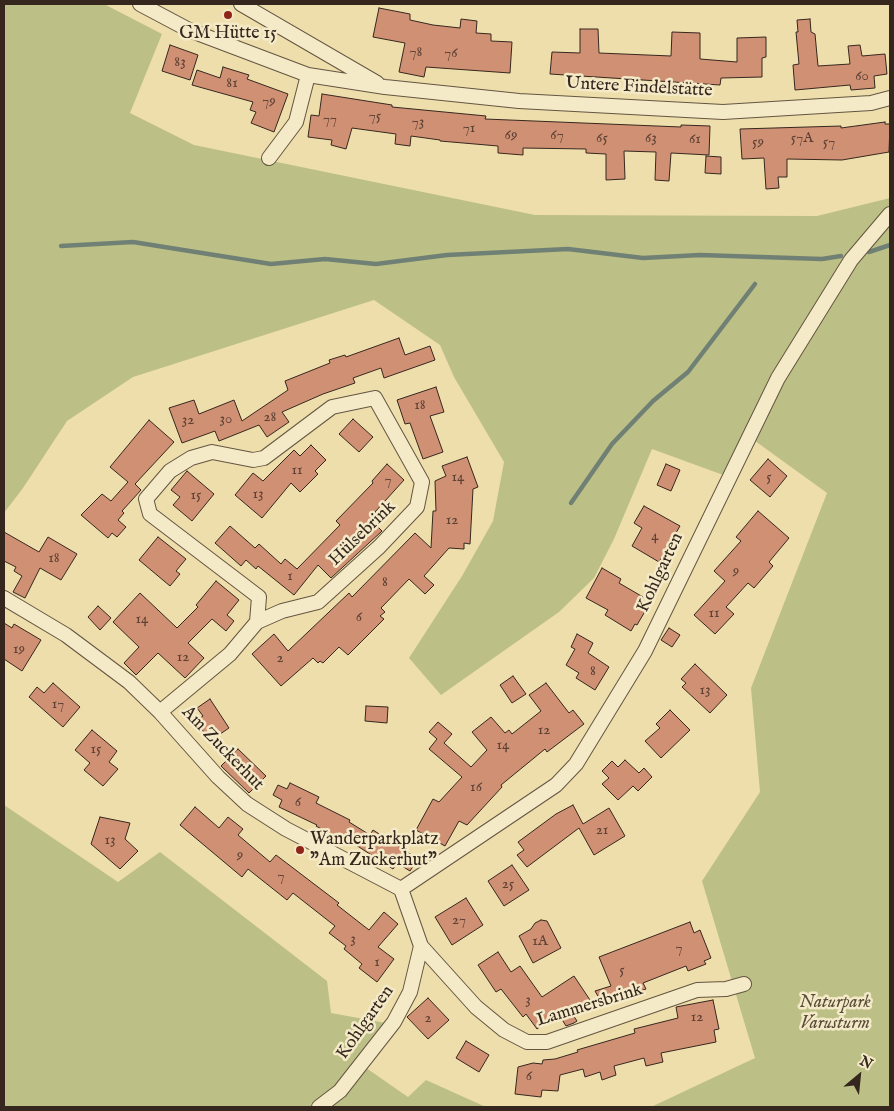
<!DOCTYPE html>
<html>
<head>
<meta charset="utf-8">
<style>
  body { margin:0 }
  #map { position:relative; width:894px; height:1111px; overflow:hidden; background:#eedeab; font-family:"IM FELL English",serif }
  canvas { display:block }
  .frame { position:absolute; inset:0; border:5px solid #36271e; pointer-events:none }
  .north { position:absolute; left:834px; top:1051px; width:50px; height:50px; -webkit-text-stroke:4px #f4eac8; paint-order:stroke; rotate:28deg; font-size:14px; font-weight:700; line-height:20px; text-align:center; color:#36271e }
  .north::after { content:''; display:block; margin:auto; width:18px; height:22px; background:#36271e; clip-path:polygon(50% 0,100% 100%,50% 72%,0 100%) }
</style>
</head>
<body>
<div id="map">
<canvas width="894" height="1111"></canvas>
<div class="frame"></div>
<div class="north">N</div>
</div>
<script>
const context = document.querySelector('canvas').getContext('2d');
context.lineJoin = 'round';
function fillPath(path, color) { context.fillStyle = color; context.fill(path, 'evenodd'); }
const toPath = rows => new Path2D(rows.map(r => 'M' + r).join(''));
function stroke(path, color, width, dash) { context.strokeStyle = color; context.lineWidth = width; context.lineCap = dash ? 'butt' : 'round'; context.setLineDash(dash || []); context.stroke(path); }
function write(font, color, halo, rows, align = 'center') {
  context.font = font + ' "IM FELL English",serif'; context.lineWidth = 5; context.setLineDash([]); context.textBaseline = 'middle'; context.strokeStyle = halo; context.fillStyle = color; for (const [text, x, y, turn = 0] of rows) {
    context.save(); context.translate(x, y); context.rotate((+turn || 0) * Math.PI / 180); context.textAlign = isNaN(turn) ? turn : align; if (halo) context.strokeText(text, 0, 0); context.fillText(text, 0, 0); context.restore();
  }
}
fillPath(toPath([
  [4,4,104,4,162,34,130,113,194,145,535,215,817,216,890,198,890,1107,651,1107,755,1058,702,881,760,792,751,688,827,493,751,438,726,476,652,449,614,539,594,578,559,612,441,695,409,658,462,576,493,521,504,462,454,377,440,345,374,300,133,377,67,421,23,488,4,513],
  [4,805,118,882,160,852,327,981,331,1013,386,1023,359,1063,408,1097,426,1080,486,1107,4,1107]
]), '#bcc086');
stroke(toPath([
  [61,246,133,242,271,264,325,259,376,264,447,255,568,249,643,258,700,255,822,259,841,256],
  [869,252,890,245],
  [571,503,612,444,653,401,688,372,755,284]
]), '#718074', 4.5);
const building = toPath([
  [379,8,410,14,410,20,433,25,460,28,461,19,477,21,476,33,491,34,491,41,512,42,510,73,426,67,424,77,399,72,405,43,373,37,379,8],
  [810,19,811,32,815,34,818,66,850,64,848,46,860,45,862,56,885,54,887,74,874,76,875,88,851,90,850,85,795,90,793,65,799,64,796,32,798,32,797,20,810,19],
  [580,29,598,29,599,53,671,56,672,32,700,33,700,59,737,62,737,38,766,37,766,57,762,58,762,77,721,78,720,85,550,74,552,52,580,53,580,29],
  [170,45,198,55,190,80,162,71,170,45],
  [223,67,249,75,247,79,288,94,274,132,251,123,256,112,250,110,253,102,192,85,197,70,220,78,223,67],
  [322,94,392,105,392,107,486,116,485,119,681,127,681,125,710,126,709,155,671,153,669,181,655,180,656,152,624,151,625,179,606,180,606,154,586,153,586,149,523,148,523,155,498,153,498,146,440,141,440,140,411,136,410,146,395,144,396,134,352,128,346,149,331,145,332,140,308,137,311,115,319,116,322,94],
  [885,122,885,124,890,124,889,152,842,160,787,159,787,177,778,177,779,188,766,189,764,158,742,159,740,129,841,126,841,128,885,122],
  [706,156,721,157,721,174,705,173,706,156],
  [399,338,405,355,430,346,435,360,384,378,381,368,353,378,355,383,323,394,282,412,289,422,267,437,259,425,219,441,215,431,182,443,169,408,194,400,199,414,234,400,242,421,288,390,285,381,330,363,329,360,345,355,346,357,399,338],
  [436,387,444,412,430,416,443,452,423,459,410,423,405,424,397,400,436,387],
  [353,419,373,437,359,452,339,434,353,419],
  [149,420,174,442,135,484,141,490,122,511,124,513,118,520,126,527,117,537,112,533,108,538,81,515,102,494,111,501,128,482,110,467,149,420],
  [311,445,326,460,315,471,318,474,300,492,291,483,262,518,235,495,253,473,263,481,294,450,300,456,311,445],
  [467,457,478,487,473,489,470,544,464,543,464,549,449,548,424,576,434,585,425,594,409,579,381,608,385,612,380,616,384,619,348,655,339,647,323,663,320,661,318,663,313,658,281,686,252,654,274,634,288,651,349,593,352,597,415,533,431,548,433,511,436,511,435,481,446,476,442,466,467,457],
  [768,459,787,476,770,497,750,480,768,459],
  [387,464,404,480,375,512,378,515,372,521,382,531,331,578,318,565,294,595,258,566,256,569,246,560,241,566,215,543,230,526,255,548,259,544,281,564,285,559,297,569,340,525,336,521,373,483,372,481,387,464],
  [666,464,680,470,671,491,657,485,666,464],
  [187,471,214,494,192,521,173,505,180,497,171,490,187,471],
  [644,506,680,526,659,562,632,546,642,528,634,523,644,506],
  [758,511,789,538,769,562,773,566,754,588,748,583,726,607,734,614,715,634,694,615,725,581,714,571,741,541,736,537,758,511],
  [4,532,39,552,48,537,77,554,61,580,40,568,25,598,13,592,22,576,14,571,16,567,4,561,4,532],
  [158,537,186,559,176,571,180,574,170,586,139,560,158,537],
  [602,568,621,579,619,583,643,597,639,603,647,608,637,625,635,624,631,631,605,615,608,610,586,598,602,568],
  [216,581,239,600,227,615,234,621,226,631,212,619,188,643,204,658,185,678,158,653,136,675,124,663,139,647,113,622,140,593,177,628,198,607,196,605,216,581],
  [98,606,111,618,100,630,88,617,98,606],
  [4,623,12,628,14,624,41,640,22,671,4,659,4,623],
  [669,628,680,635,672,647,661,640,669,628],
  [577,634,593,643,588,653,609,667,595,690,576,678,579,673,566,665,575,649,571,647,577,634],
  [695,664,727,695,710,713,682,687,686,683,681,679,695,664],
  [513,676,526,694,512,703,500,685,513,676],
  [53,683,80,707,63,727,29,697,37,687,44,693,53,683],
  [546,683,569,713,573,710,584,724,547,752,545,749,501,785,502,787,467,825,459,821,445,846,416,830,433,799,439,802,462,777,429,749,437,739,429,732,438,722,452,734,444,743,471,767,487,750,472,732,491,717,505,733,509,730,512,734,541,711,529,695,546,683],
  [210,699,229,728,210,741,196,721,203,716,197,708,210,699],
  [366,706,388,707,387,723,365,721,366,706],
  [670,710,690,730,661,758,645,741,660,728,656,724,670,710],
  [92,730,117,751,109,762,118,769,103,786,84,770,90,763,75,750,92,730],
  [238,749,266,776,249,793,221,766,238,749],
  [625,760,639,773,644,768,652,777,638,791,633,786,618,800,602,784,609,778,602,771,612,761,618,767,625,760],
  [290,783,319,797,316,803,350,820,349,822,370,835,373,830,418,859,410,871,397,863,393,869,342,836,340,839,316,826,317,825,279,807,282,800,273,795,278,785,287,789,290,783],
  [573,805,583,824,609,808,625,836,594,855,579,828,527,867,517,855,524,850,518,842,556,814,573,805],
  [195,807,219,828,228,817,243,829,238,835,270,862,276,855,339,903,337,905,369,930,384,912,398,924,378,947,394,959,377,982,359,968,362,964,344,949,346,946,329,933,335,926,293,893,287,900,248,869,242,877,180,825,195,807],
  [100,817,130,823,125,839,138,851,120,869,91,844,100,817],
  [512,865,529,890,504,906,488,881,512,865],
  [466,898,483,925,452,945,435,917,466,898],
  [541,920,547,921,561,948,533,963,519,936,531,929,535,923,541,920],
  [690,922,694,933,700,930,711,958,704,961,706,964,688,971,686,966,643,983,646,989,603,1005,595,991,611,986,599,957,690,922],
  [498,952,511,972,520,966,542,997,574,976,592,1003,573,1015,577,1021,574,1023,566,1026,558,1013,537,1029,526,1014,523,1017,501,989,496,992,478,965,498,952],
  [428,998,449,1020,428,1039,407,1017,428,998],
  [713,1000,719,1029,714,1030,716,1042,661,1053,663,1062,646,1066,644,1058,614,1066,616,1075,602,1080,600,1072,585,1077,583,1069,560,1075,558,1091,542,1090,541,1097,515,1094,518,1067,533,1063,542,1064,543,1060,555,1059,578,1052,577,1050,635,1033,634,1029,678,1018,676,1007,713,1000],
  [466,1041,489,1055,479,1072,456,1058,466,1041]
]);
fillPath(building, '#d09074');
stroke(building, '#36271e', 1);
const minor = toPath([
  [140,4,189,30,308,75,385,87,519,101,723,112,871,103,890,98],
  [241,4,377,83],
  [269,158,296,122,308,75],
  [4,598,66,635,129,682,160,712,218,777,247,804,286,829,401,889,421,946,476,1007,504,1030,527,1042,547,1042,697,990,726,989,744,984],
  [160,712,230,654,257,622,259,597,150,514,146,499,170,471,191,458,212,452,253,460,264,458,332,407,375,398,422,482,417,507,379,547,318,602,282,611,257,622],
  [401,889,556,785,576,764,645,651,778,378,851,260,890,214],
  [319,1107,340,1091,394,1022,410,992,421,946]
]);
stroke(minor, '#645541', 16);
stroke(minor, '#f4eac8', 14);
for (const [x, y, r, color] of [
  [228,15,5,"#8f2418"],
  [300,850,5,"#8f2418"]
]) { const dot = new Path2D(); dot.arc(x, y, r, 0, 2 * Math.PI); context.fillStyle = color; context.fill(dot); stroke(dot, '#f4eac8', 2); }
write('15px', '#5c4134', null, [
  ["78",416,53],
  ["76",451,54],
  ["83",180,63],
  ["60",862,77],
  ["81",232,84],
  ["79",269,102],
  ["75",375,117],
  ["77",330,120],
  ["73",418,123],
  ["71",469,129],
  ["69",511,136],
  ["67",557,136],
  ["65",602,139],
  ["63",651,139],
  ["57A",802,139],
  ["61",695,140],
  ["59",758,143],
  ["57",829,143],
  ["18",420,406],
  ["28",270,418],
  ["30",226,420],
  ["32",188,421],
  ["11",297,471],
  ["14",458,478],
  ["5",769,478],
  ["7",388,481],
  ["13",258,495],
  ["15",196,496],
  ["12",452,521],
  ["4",655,537],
  ["18",54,559],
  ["9",736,572],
  ["1",290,577],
  ["8",385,583],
  ["11",714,614],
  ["6",359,618],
  ["14",142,620],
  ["19",19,650],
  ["12",183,658],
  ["2",280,659],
  ["8",593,672],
  ["13",705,691],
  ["17",58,705],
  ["12",544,731],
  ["14",503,746],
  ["15",96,750],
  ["16",476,788],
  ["6",298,803],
  ["21",602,831],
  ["13",110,841],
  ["9",240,856],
  ["7",281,877],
  ["25",508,885],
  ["27",459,921],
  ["3",353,940],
  ["1A",540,942],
  ["7",679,949],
  ["1",377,963],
  ["5",622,971],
  ["3",528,1001],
  ["12",697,1018],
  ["2",428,1019],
  ["6",529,1077]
]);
write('18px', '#36271e', '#f4eac8', [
  ["GM Hütte 15",228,34],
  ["Wanderparkplatz",310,840,"left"],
  ["\"Am Zuckerhut\"",310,861,"left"]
]);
write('18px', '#36271e', '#f4eac8', [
  ["Untere Findelstätte",639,88,3],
  ["Hülsebrink",363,534,-44],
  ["Kohlgarten",661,573,-65],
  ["Am Zuckerhut",222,749,46],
  ["Lammersbrink",590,1006,-17],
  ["Kohlgarten",366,1023,-55]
]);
write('italic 18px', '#584d38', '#f4eac8', [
  ["Naturpark",835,1003],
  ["Varusturm",835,1024]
]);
</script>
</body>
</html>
